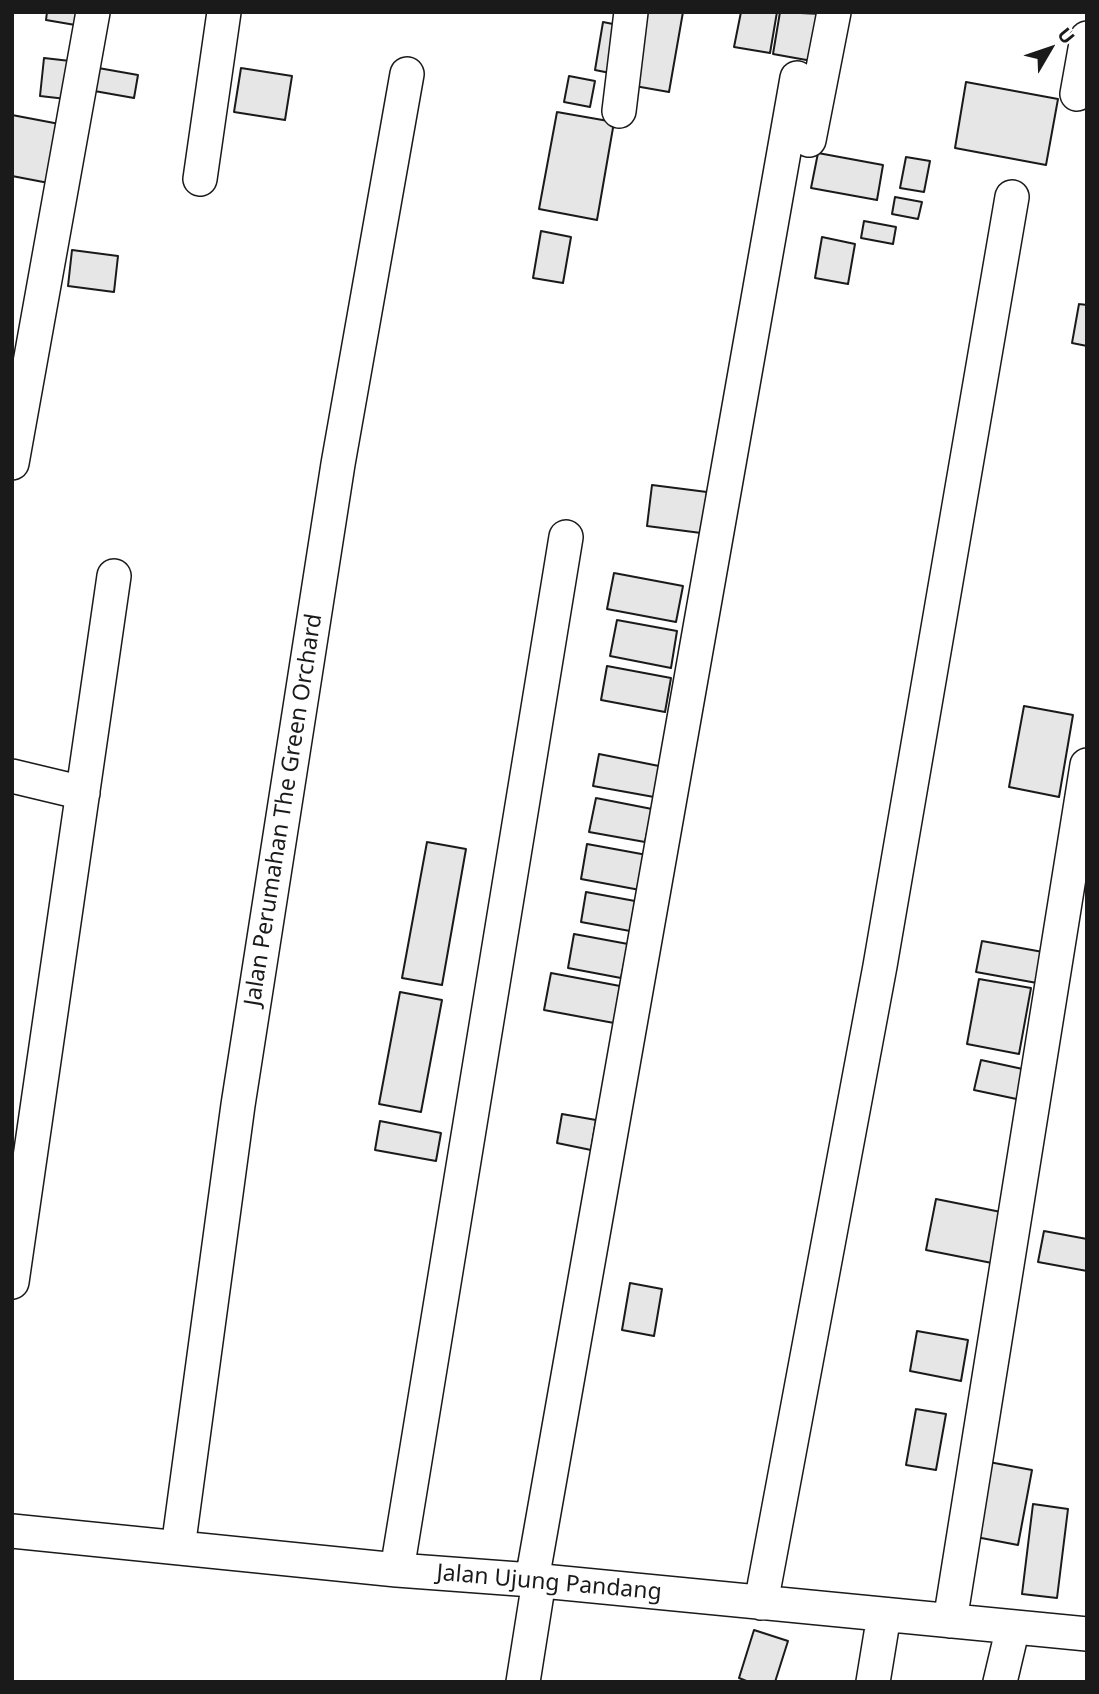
<!DOCTYPE html>
<html>
<head>
<meta charset="utf-8">
<style>
  body { margin:0 }
  #map { position:relative; width:1099px; height:1694px; overflow:hidden; background:#fff; font-family:"Noto Sans",sans-serif }
  canvas { display:block }
  .frame { position:absolute; inset:0; border:14px solid #1a1a1a; pointer-events:none }
  .north { position:absolute; left:1015px; top:14px; width:70px; height:70px; -webkit-text-stroke:5px #fff; paint-order:stroke; rotate:51deg; font-size:19px; font-weight:700; line-height:28px; text-align:center; color:#1a1a1a }
  .north::after { content:''; display:block; margin:auto; width:24px; height:32px; background:#1a1a1a; clip-path:polygon(50% 0,100% 100%,50% 72%,0 100%) }
</style>
</head>
<body>
<div id="map">
<canvas width="1099" height="1694"></canvas>
<div class="frame"></div>
<div class="north">U</div>
</div>
<script>
const context = document.querySelector('canvas').getContext('2d');
context.lineJoin = 'round';
function fillPath(path, color) { context.fillStyle = color; context.fill(path, 'evenodd'); }
const toPath = rows => new Path2D(rows.map(r => 'M' + r).join(''));
function stroke(path, color, width, dash) { context.strokeStyle = color; context.lineWidth = width; context.lineCap = dash ? 'butt' : 'round'; context.setLineDash(dash || []); context.stroke(path); }
function write(font, color, halo, rows, align = 'center') {
  context.font = font + ' "Noto Sans",sans-serif'; context.lineWidth = 5; context.setLineDash([]); context.textBaseline = 'middle'; context.strokeStyle = halo; context.fillStyle = color; for (const [text, x, y, turn = 0] of rows) {
    context.save(); context.translate(x, y); context.rotate((+turn || 0) * Math.PI / 180); context.textAlign = isNaN(turn) ? turn : align; if (halo) context.strokeText(text, 0, 0); context.fillText(text, 0, 0); context.restore();
  }
}
const building = toPath([
  [47,12,89,12,87,27,46,20,47,12],
  [641,12,683,12,669,92,629,85,641,12],
  [741,12,777,12,770,53,734,47,741,12],
  [780,12,821,14,812,61,773,54,780,12],
  [603,22,623,26,615,74,595,70,603,22],
  [44,58,79,62,75,100,40,96,44,58],
  [87,66,138,75,134,98,83,89,87,66],
  [241,68,292,76,285,120,234,112,241,68],
  [569,76,595,81,590,107,564,102,569,76],
  [966,82,1058,99,1046,165,955,148,966,82],
  [557,112,614,122,597,220,539,209,557,112],
  [12,115,70,126,59,185,12,176,12,115],
  [818,153,883,165,877,200,811,188,818,153],
  [906,157,930,161,924,192,900,188,906,157],
  [895,197,922,202,918,219,892,214,895,197],
  [864,221,896,227,893,244,861,238,864,221],
  [541,231,571,237,563,283,533,278,541,231],
  [822,237,855,244,848,284,815,278,822,237],
  [72,250,118,256,114,292,68,286,72,250],
  [1079,304,1087,305,1087,346,1072,343,1079,304],
  [652,485,707,492,701,533,647,526,652,485],
  [614,573,683,586,676,622,607,609,614,573],
  [617,620,677,631,671,668,610,656,617,620],
  [607,666,671,678,665,712,601,700,607,666],
  [1024,706,1073,715,1059,797,1009,787,1024,706],
  [599,754,659,766,654,797,593,786,599,754],
  [596,798,652,809,645,842,589,832,596,798],
  [427,842,466,849,442,985,402,978,427,842],
  [587,844,647,855,640,890,581,879,587,844],
  [586,892,635,901,630,931,581,922,586,892],
  [574,934,628,944,621,978,568,968,574,934],
  [982,941,1043,952,1037,983,976,972,982,941],
  [551,973,620,986,614,1023,544,1010,551,973],
  [979,979,1031,988,1019,1054,967,1044,979,979],
  [400,992,442,1000,421,1112,379,1104,400,992],
  [981,1060,1032,1071,1026,1101,974,1090,981,1060],
  [562,1114,596,1120,591,1150,557,1143,562,1114],
  [380,1121,441,1133,436,1161,375,1150,380,1121],
  [936,1199,1006,1213,997,1264,926,1250,936,1199],
  [1044,1231,1087,1239,1087,1271,1038,1262,1044,1231],
  [630,1283,662,1289,654,1336,622,1330,630,1283],
  [917,1331,968,1340,961,1381,910,1371,917,1331],
  [916,1409,946,1414,936,1470,906,1465,916,1409],
  [989,1462,1032,1470,1018,1545,976,1537,989,1462],
  [1033,1504,1068,1509,1057,1598,1022,1594,1033,1504],
  [754,1630,788,1641,775,1682,749,1682,739,1678,754,1630]
]);
fillPath(building, '#e6e6e6');
stroke(building, '#1a1a1a', 2);
const minor = toPath([
  [1077,94,1087,38],
  [619,111,631,12],
  [809,140,834,12],
  [200,179,224,12],
  [12,463,93,12],
  [12,776,83,793],
  [12,1282,114,576],
  [12,1531,397,1570,532,1580,1087,1634],
  [178,1548,238,1105,338,464,407,74],
  [397,1570,566,537],
  [532,1580,797,78],
  [761,1603,880,966,1012,197],
  [950,1621,1087,765],
  [523,1682,539,1581],
  [873,1682,884,1615],
  [1000,1682,1013,1627]
]);
stroke(minor, '#1a1a1a', 36);
stroke(minor, '#fff', 33);
write('23px', '#1a1a1a', '#fff', [
  ["Jalan Perumahan The Green Orchard",284,810,-81],
  ["Jalan Ujung Pandang",549,1583,5]
]);
</script>
</body>
</html>
